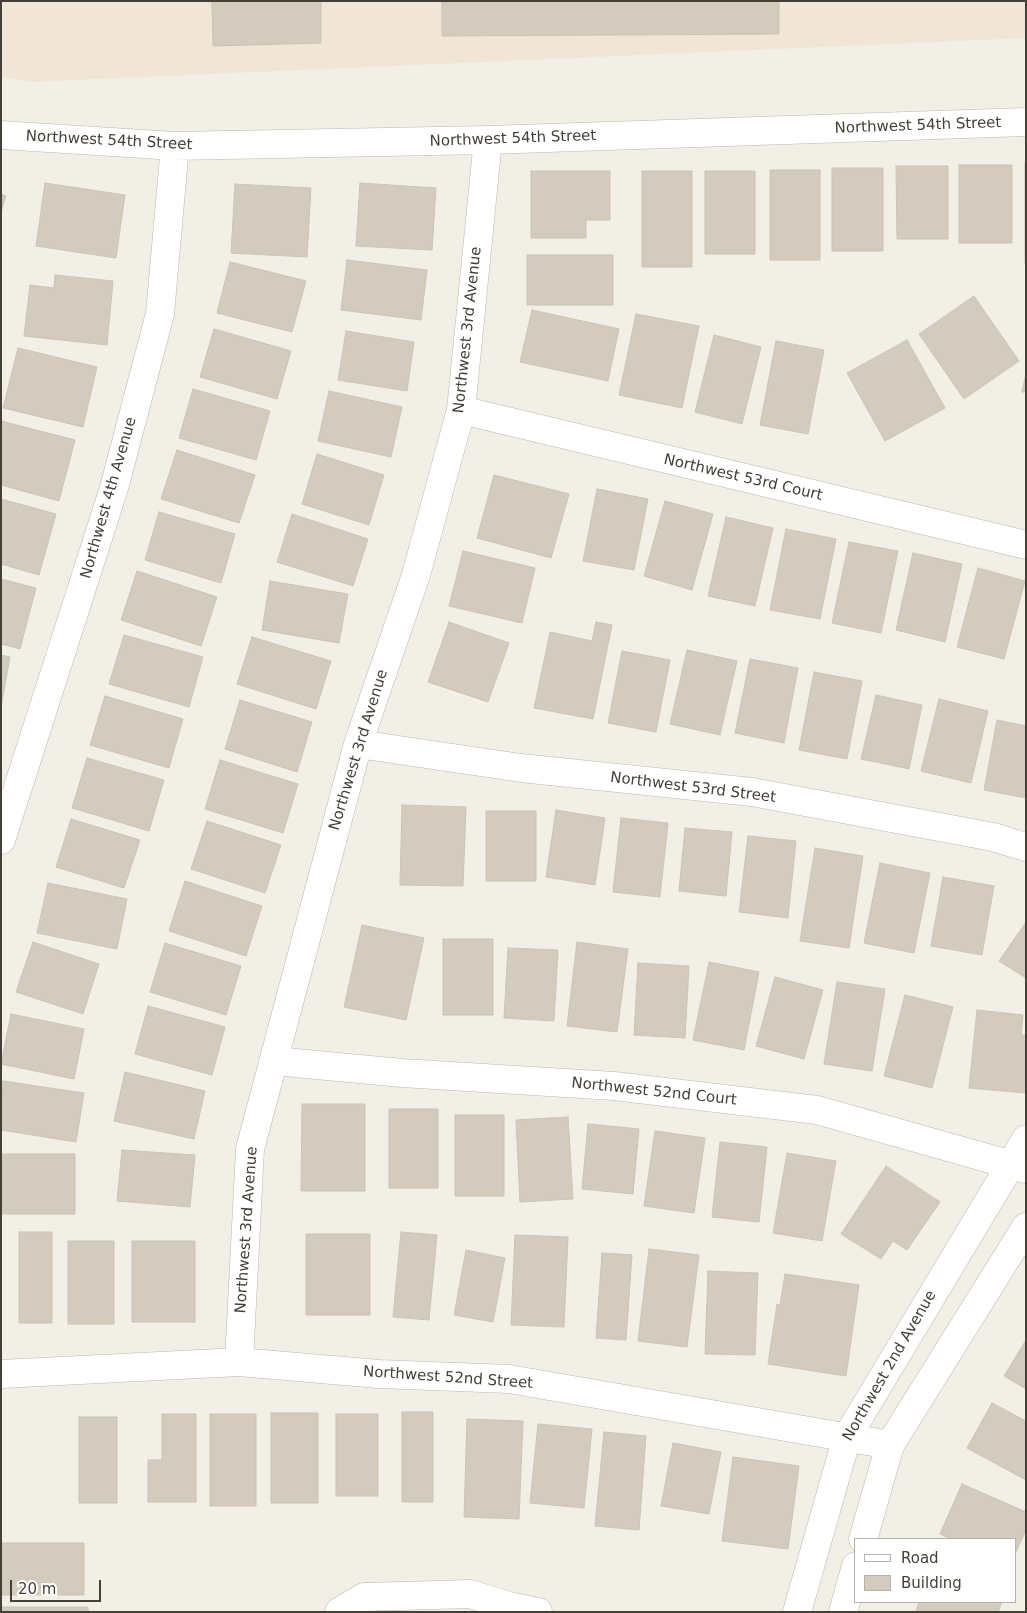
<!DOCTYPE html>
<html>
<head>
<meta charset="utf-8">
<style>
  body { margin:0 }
  #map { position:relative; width:1027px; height:1613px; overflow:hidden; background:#f2efe7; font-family:"DejaVu Sans",sans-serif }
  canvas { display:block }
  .frame { position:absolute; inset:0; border:2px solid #443f37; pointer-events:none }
  .legend { position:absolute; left:854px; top:1538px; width:162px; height:65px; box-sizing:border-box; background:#fff; border:1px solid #b4b2af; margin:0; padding:6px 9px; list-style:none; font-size:15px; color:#443f37 }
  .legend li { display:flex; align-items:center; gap:10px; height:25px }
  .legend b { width:25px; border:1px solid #b4b2af }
  .scale { position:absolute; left:10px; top:1580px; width:91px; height:22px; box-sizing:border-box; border:2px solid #443f37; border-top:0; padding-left:6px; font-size:15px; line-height:18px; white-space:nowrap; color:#443f37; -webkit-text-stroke:4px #fff; paint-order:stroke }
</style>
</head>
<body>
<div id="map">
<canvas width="1027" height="1613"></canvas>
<div class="frame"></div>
<ul class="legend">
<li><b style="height:6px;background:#fff"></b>Road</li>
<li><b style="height:14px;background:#d2cbbe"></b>Building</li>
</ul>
<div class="scale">20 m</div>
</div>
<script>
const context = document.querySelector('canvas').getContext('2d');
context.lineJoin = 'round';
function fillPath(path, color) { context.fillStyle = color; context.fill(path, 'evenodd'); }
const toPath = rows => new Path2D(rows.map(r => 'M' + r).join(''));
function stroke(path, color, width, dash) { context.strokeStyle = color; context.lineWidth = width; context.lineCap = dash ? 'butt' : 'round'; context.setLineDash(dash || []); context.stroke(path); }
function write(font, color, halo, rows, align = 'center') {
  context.font = font + ' "DejaVu Sans",sans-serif'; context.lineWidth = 4; context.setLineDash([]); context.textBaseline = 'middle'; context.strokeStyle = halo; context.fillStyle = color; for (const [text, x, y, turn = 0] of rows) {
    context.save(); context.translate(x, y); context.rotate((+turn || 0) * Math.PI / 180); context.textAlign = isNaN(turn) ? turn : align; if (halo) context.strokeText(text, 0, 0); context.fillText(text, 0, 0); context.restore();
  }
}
fillPath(toPath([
  [1,1,1026,1,1026,38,32,82,1,77]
]), '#f1e6d5');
const building = toPath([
  [212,1,321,1,321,43,213,46,212,1],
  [442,1,779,1,779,34,442,36,442,1],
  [1025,163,1026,163,1026,263,1025,263,1025,163],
  [959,165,1012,165,1012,243,959,243,959,165],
  [896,166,948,166,948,239,897,239,896,166],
  [832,168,883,168,883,251,832,251,832,168],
  [770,170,820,170,820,260,770,260,770,170],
  [531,171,610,171,610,220,586,220,586,238,531,238,531,171],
  [642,171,692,171,692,267,642,267,642,171],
  [705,171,755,171,755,254,705,254,705,171],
  [45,183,125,195,116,258,36,246,45,183],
  [360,183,436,188,432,250,356,246,360,183],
  [235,184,311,188,307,257,231,253,235,184],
  [1,194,6,196,1,212,1,194],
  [527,255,613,255,613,305,527,305,527,255],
  [347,260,427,270,421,320,341,310,347,260],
  [230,262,306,281,292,332,217,313,230,262],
  [55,275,113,281,107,345,24,336,30,285,54,288,55,275],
  [974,296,1019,361,964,399,919,334,974,296],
  [532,310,619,329,608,381,520,362,532,310],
  [636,314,699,326,682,408,619,395,636,314],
  [214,329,291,351,277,399,200,377,214,329],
  [346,331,414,342,407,391,338,380,346,331],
  [714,335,761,347,742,424,695,412,714,335],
  [907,340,945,408,885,441,847,373,907,340],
  [776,341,824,350,808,434,760,425,776,341],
  [18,348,97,367,83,427,3,408,18,348],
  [1026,374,1026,392,1022,392,1026,374],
  [193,389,270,411,256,460,179,438,193,389],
  [329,391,402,407,391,457,318,441,329,391],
  [1,421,75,440,59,501,1,485,1,421],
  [177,450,255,475,239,523,161,499,177,450],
  [317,454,384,475,369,525,302,504,317,454],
  [494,475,569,494,551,558,477,538,494,475],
  [597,489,648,499,634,570,583,561,597,489],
  [1,499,56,514,39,575,1,564,1,499],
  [665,501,713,514,692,590,644,576,665,501],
  [159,512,235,534,221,583,145,560,159,512],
  [292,514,368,539,353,586,277,562,292,514],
  [726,517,773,528,755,606,708,596,726,517],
  [786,529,836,539,820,619,770,610,786,529],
  [849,542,898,551,881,633,832,623,849,542],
  [463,551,535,568,522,623,449,606,463,551],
  [913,553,962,564,945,642,896,630,913,553],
  [978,568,1025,581,1004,659,957,647,978,568],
  [137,571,217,597,201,646,121,620,137,571],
  [1,579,36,588,20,649,1,644,1,579],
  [270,581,348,594,339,643,262,630,270,581],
  [449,622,509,643,488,702,428,682,449,622],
  [596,622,612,625,593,719,534,708,550,632,592,641,596,622],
  [124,635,203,657,189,707,109,684,124,635],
  [252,637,331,661,316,709,237,684,252,637],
  [687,650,737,661,720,735,670,724,687,650],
  [622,651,670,660,656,732,608,723,622,651],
  [1,655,10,657,1,707,1,655],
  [750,659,798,668,784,743,735,733,750,659],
  [814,672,862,681,847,759,799,750,814,672],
  [876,695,922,705,909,769,861,759,876,695],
  [105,696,183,719,169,768,90,745,105,696],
  [939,699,988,711,971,783,921,771,939,699],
  [240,700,312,722,297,772,225,749,240,700],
  [997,720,1026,726,1026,798,984,790,997,720],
  [87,758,164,780,149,831,72,808,87,758],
  [220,760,298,784,283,833,205,809,220,760],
  [402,805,466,807,463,886,400,885,402,805],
  [556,810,605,818,595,885,546,877,556,810],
  [486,811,536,811,536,881,486,881,486,811],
  [621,818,668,823,660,897,613,892,621,818],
  [71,819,140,840,124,888,56,867,71,819],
  [207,821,281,845,265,893,191,869,207,821],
  [685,828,732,832,726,896,679,891,685,828],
  [748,836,796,841,788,918,739,912,748,836],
  [815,848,863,856,849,948,800,941,815,848],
  [880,863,930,873,914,953,864,943,880,863],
  [943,877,994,886,982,955,931,946,943,877],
  [185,881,262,906,246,956,169,931,185,881],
  [48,883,127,899,117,949,37,933,48,883],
  [1026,922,1026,978,999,961,1026,922],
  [362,925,424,938,406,1020,344,1007,362,925],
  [443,939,493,939,493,1015,443,1015,443,939],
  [33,942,99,964,83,1014,16,992,33,942],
  [577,942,628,949,617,1032,567,1026,577,942],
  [165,943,241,966,226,1015,150,992,165,943],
  [508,948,558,950,554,1021,504,1018,508,948],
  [709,962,759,972,744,1050,693,1040,709,962],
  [638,963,689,966,685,1038,634,1035,638,963],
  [775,977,823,990,804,1059,756,1046,775,977],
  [837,982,885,989,872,1071,824,1064,837,982],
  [905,995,953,1007,932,1088,884,1076,905,995],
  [148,1006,225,1027,212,1075,135,1054,148,1006],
  [977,1010,1023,1015,1021,1035,1026,1035,1026,1093,969,1088,977,1010],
  [11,1014,84,1029,74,1079,1,1064,11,1014],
  [125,1072,205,1091,194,1139,114,1121,125,1072],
  [3,1081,84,1093,76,1142,1,1130,3,1081],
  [302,1104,365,1104,365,1191,301,1191,302,1104],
  [389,1109,438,1109,438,1188,389,1188,389,1109],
  [455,1115,504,1115,504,1196,455,1196,455,1115],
  [568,1117,573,1199,520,1202,516,1120,568,1117],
  [588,1124,639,1129,633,1194,582,1189,588,1124],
  [655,1131,705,1138,694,1213,644,1206,655,1131],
  [720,1142,767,1147,759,1222,712,1217,720,1142],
  [122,1150,195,1155,190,1207,117,1201,122,1150],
  [787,1153,836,1161,822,1241,773,1233,787,1153],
  [1,1154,75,1154,75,1214,1,1214,1,1154],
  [886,1166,940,1202,907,1250,893,1241,881,1259,841,1234,886,1166],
  [19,1232,52,1232,52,1323,19,1323,19,1232],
  [401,1232,437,1235,429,1320,393,1317,401,1232],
  [306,1234,370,1234,370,1315,306,1315,306,1234],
  [515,1235,568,1237,564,1327,511,1325,515,1235],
  [68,1241,114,1241,114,1324,68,1324,68,1241],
  [132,1241,195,1241,195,1322,132,1322,132,1241],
  [649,1249,699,1255,687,1347,638,1341,649,1249],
  [466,1250,505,1258,493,1322,454,1315,466,1250],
  [602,1253,632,1255,626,1340,596,1338,602,1253],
  [708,1271,758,1273,755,1355,705,1354,708,1271],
  [785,1274,859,1285,846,1376,768,1364,777,1304,780,1305,785,1274],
  [1026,1340,1026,1389,1004,1376,1026,1340],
  [992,1403,1026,1421,1026,1480,967,1448,992,1403],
  [402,1412,433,1412,433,1502,402,1502,402,1412],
  [271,1413,318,1413,318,1503,271,1503,271,1413],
  [162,1414,196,1414,196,1502,148,1502,148,1460,162,1460,162,1414],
  [210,1414,256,1414,256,1506,210,1506,210,1414],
  [336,1414,378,1414,378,1496,336,1496,336,1414],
  [79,1417,117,1417,117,1503,79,1503,79,1417],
  [467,1419,523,1421,519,1519,464,1517,467,1419],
  [538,1424,592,1429,584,1508,530,1503,538,1424],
  [604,1432,646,1436,639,1530,595,1526,604,1432],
  [673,1443,721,1452,709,1514,661,1506,673,1443],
  [733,1457,799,1466,788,1549,722,1541,733,1457],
  [962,1484,1026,1512,1026,1530,1016,1552,1016,1539,951,1539,940,1534,962,1484],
  [1,1543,84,1543,84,1595,1,1595,1,1543],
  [919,1602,1002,1602,998,1612,918,1612,916,1611,919,1602],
  [1,1607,88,1607,88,1612,1,1612,1,1607]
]);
fillPath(building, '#d2cbbe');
stroke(building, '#ccc3b2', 1);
const minor = toPath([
  [1,135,175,146,488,140,1026,122],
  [461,410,1026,545],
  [358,744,521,768,752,792,993,837,1026,847],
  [1,840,114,488,160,314,175,146],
  [274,1061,402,1073,614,1086,817,1110,1026,1169],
  [239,1362,250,1149,358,744,416,575,461,410,488,140],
  [1,1374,239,1362,379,1374,509,1379,890,1445],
  [863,1539,890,1445,1026,1227],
  [339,1612,364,1597,470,1594,509,1606,538,1612],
  [797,1612,847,1437,1026,1139],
  [843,1612,856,1566]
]);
stroke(minor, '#bcb7ab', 29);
stroke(minor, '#fff', 28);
write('15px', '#443f37', '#fff', [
  ["Northwest 54th Street",918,126,-2],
  ["Northwest 54th Street",513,139,-2],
  ["Northwest 54th Street",109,141,3],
  ["Northwest 3rd Avenue",468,330,-84],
  ["Northwest 53rd Court",743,478,13],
  ["Northwest 4th Avenue",109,498,-74],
  ["Northwest 3rd Avenue",359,750,-73],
  ["Northwest 53rd Street",693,788,7],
  ["Northwest 52nd Court",654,1092,6],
  ["Northwest 3rd Avenue",247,1230,-86],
  ["Northwest 2nd Avenue",890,1366,-60],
  ["Northwest 52nd Street",448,1378,4]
]);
</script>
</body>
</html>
